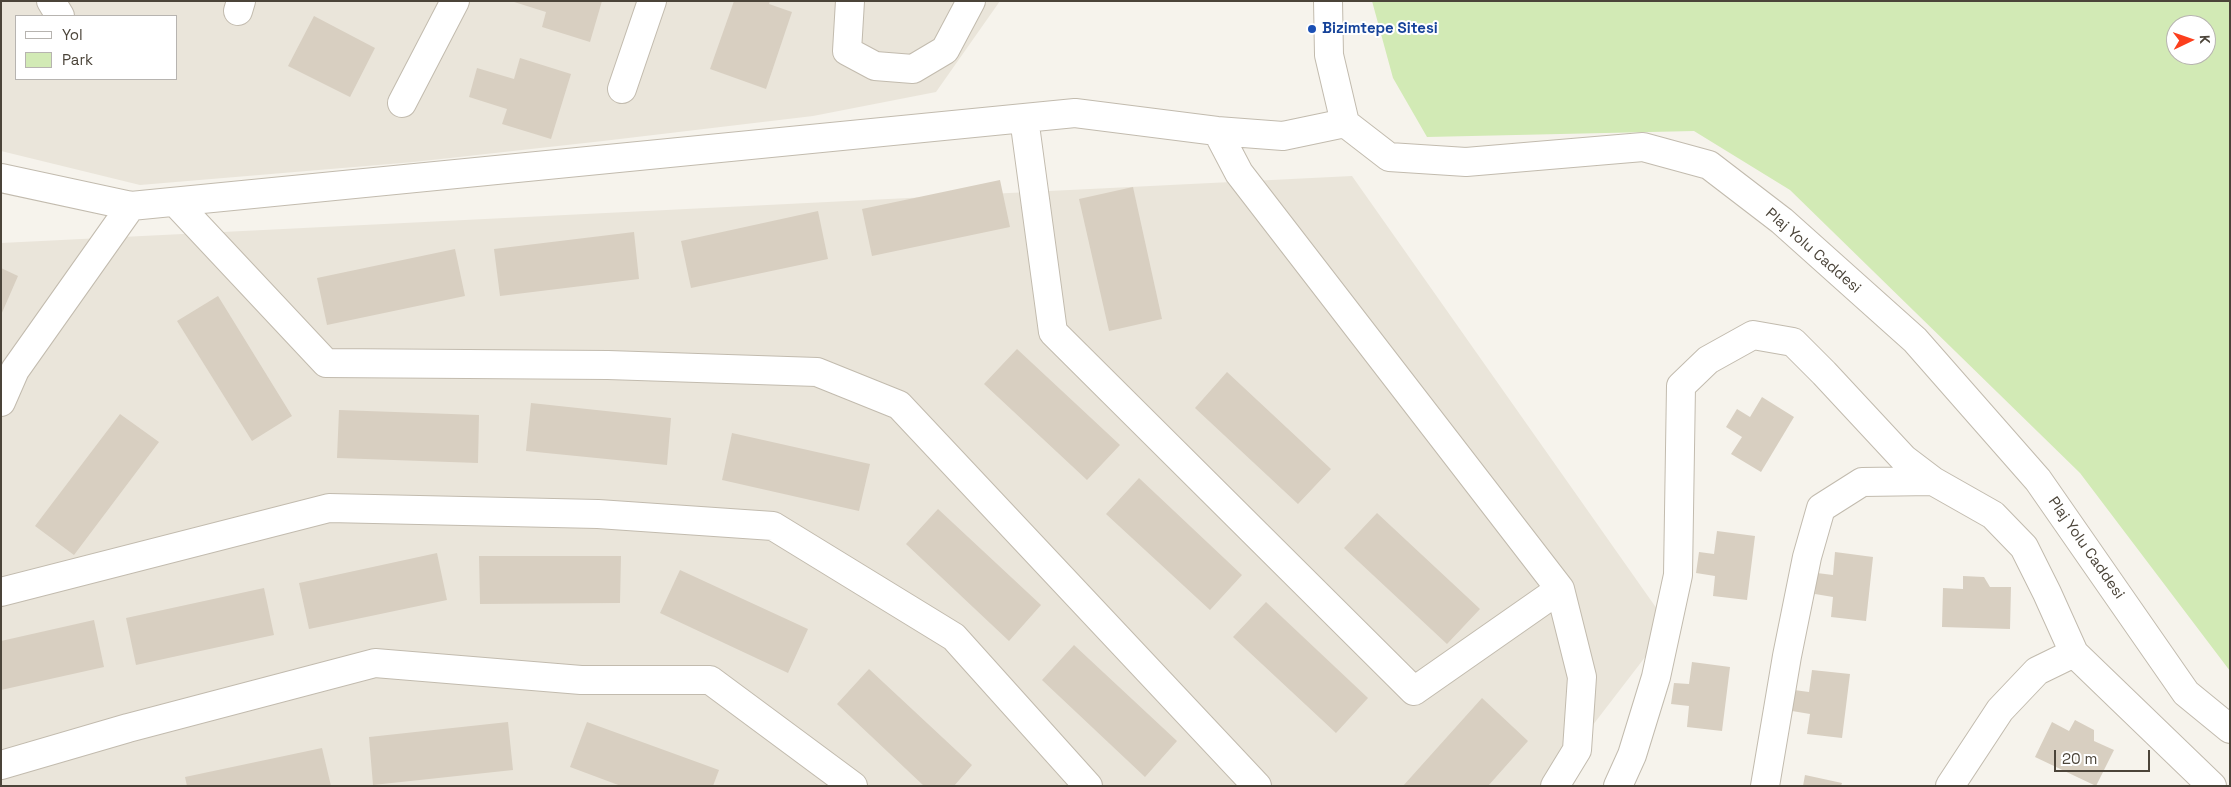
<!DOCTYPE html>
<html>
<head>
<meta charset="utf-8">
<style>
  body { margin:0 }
  #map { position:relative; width:2231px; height:787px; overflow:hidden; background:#f6f3ec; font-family:"Space Grotesk",sans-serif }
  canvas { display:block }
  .frame { position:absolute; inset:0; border:2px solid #4b4439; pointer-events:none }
  .legend { position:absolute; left:15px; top:15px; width:162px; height:65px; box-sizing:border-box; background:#fff; border:1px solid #b7b4b0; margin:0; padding:6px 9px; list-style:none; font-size:15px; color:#4b4439 }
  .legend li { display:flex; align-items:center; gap:10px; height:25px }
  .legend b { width:25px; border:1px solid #b7b4b0 }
  .north { position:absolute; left:2166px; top:15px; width:50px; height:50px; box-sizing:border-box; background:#fff; border:1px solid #b7b4b0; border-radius:50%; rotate:87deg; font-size:14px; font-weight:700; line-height:20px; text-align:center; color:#4b4439 }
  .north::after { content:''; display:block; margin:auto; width:18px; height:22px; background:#fc3f1d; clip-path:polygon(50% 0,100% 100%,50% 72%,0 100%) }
  .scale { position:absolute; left:2054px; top:750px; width:96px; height:22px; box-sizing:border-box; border:2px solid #4b4439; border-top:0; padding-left:6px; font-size:15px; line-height:18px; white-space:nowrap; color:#4b4439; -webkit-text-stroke:4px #fff; paint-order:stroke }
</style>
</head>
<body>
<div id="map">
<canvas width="2231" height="787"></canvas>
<div class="frame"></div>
<ul class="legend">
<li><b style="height:6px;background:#fff"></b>Yol</li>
<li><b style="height:14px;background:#d2eab5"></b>Park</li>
</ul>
<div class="north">K</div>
<div class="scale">20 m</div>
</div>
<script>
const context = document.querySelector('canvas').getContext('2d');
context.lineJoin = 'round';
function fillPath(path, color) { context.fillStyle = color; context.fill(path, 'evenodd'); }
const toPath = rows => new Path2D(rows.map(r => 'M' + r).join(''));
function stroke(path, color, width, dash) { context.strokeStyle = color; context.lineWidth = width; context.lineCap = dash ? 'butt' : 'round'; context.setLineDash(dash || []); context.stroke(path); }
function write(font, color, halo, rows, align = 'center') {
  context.font = font + ' "Space Grotesk",sans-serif'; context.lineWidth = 4; context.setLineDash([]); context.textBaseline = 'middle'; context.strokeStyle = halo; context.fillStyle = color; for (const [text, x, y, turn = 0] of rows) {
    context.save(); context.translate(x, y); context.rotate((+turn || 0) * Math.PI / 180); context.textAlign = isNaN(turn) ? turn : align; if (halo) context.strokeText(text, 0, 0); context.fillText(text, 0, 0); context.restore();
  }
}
fillPath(toPath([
  [1,1,1000,1,936,92,813,116,603,141,414,162,140,185,1,151],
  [16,16,176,16,176,79,16,79],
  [1352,176,1669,626,1546,786,1,786,1,243]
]), '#eae5da');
fillPath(toPath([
  [1372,1,2230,1,2230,671,2080,473,1790,190,1694,131,1427,137,1393,78],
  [2176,25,2206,25,2206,55,2176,55]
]), '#d2eab5');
fillPath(toPath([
  [511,1,602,1,590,42,542,27,546,12],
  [734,1,770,1,769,4,792,12,766,89,710,69],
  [314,16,375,48,350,97,288,66],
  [520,58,571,74,551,139,502,124,507,109,469,97,477,68,514,79],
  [1000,180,1010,227,872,256,862,209],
  [1133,187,1162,319,1109,331,1079,199],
  [818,211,828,259,691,288,681,241],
  [634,232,639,279,500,296,494,249],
  [455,249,465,296,327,325,317,278],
  [1,268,18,276,1,315],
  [218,296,292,416,252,441,177,321],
  [1017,349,1120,445,1087,480,984,384],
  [1227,372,1331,469,1298,504,1195,408],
  [1762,397,1794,417,1761,472,1731,454,1742,437,1726,427,1737,409,1750,417],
  [531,403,671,418,667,465,526,451],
  [339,410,479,415,478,463,337,458],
  [120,414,159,442,74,555,35,526],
  [732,433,870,464,859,511,722,480],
  [1139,478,1242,575,1210,610,1106,514],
  [938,509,1041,605,1009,641,906,544],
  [1377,513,1480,609,1447,644,1344,548],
  [1717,531,1755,536,1747,600,1713,596,1715,576,1696,573,1699,552,1714,554],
  [1835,552,1873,557,1866,621,1831,617,1833,597,1815,594,1817,573,1833,575],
  [437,553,447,600,309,629,299,583],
  [479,556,621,556,620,603,480,604],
  [680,570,808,629,788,673,660,613],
  [1963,576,1984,577,1990,587,2011,587,2010,629,1942,627,1943,588,1963,589],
  [264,588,274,635,136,665,126,618],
  [1266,602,1368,698,1336,733,1233,637],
  [94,620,104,667,1,690,1,641],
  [1074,645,1177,741,1145,777,1042,680],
  [1692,662,1730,667,1722,731,1687,727,1689,706,1671,704,1674,683,1689,684],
  [869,669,972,765,954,786,924,786,837,704],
  [1812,670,1850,674,1842,738,1807,734,1810,714,1792,711,1794,690,1809,692],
  [1482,698,1528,741,1488,786,1403,786],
  [2075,720,2094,730,2094,741,2114,750,2096,786,2035,757,2052,722,2069,731],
  [508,722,513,770,373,785,369,737],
  [587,722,719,770,713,786,621,786,570,767],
  [322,748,331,786,187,786,185,777],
  [1805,775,1842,783,1841,786,1803,786]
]), '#d8cfc1');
const minor = toPath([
  [51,1,60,16],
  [850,1,847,51,875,66,913,69,945,50,971,1],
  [1328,1,1329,55,1345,123,1389,157,1466,162,1643,147,1709,165,1782,221,1915,340,2038,480,2186,693,2230,729],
  [238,11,241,1],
  [622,89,652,1],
  [402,103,455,1],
  [1024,118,1053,332,1414,691,1560,589],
  [1217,131,1239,173,1560,589,1582,677,1577,750,1555,786],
  [1,178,131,206,1075,113,1217,131,1283,136,1345,123],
  [175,202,326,363,608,365,817,372,899,405,1257,786],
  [1,402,15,370,131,206],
  [1,592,329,508,598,514,773,526,954,637,1088,786],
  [1,765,128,728,375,663,581,680,710,680,853,786],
  [1618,786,1632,755,1656,677,1678,575,1681,386,1708,360,1753,335,1793,342,1824,373,1904,459,1933,481,1993,515,2024,547,2047,593,2074,653],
  [1765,786,1787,656,1807,557,1821,508,1862,482,1933,481],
  [1950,786,2000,710,2037,671,2074,653,2212,786]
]);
stroke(minor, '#c2bbae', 30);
stroke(minor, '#fff', 28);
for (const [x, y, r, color] of [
  [1312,29,5,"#1a4fb4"]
]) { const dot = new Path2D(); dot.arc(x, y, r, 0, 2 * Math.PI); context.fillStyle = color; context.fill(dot); stroke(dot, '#fff', 2); }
write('bold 15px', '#164399', '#fff', [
  ["Bizimtepe Sitesi",1322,29]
], 'left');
write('15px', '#4b4439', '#fff', [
  ["Plaj Yolu Caddesi",1813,251,41],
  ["Plaj Yolu Caddesi",2086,548,55]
]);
</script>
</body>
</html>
